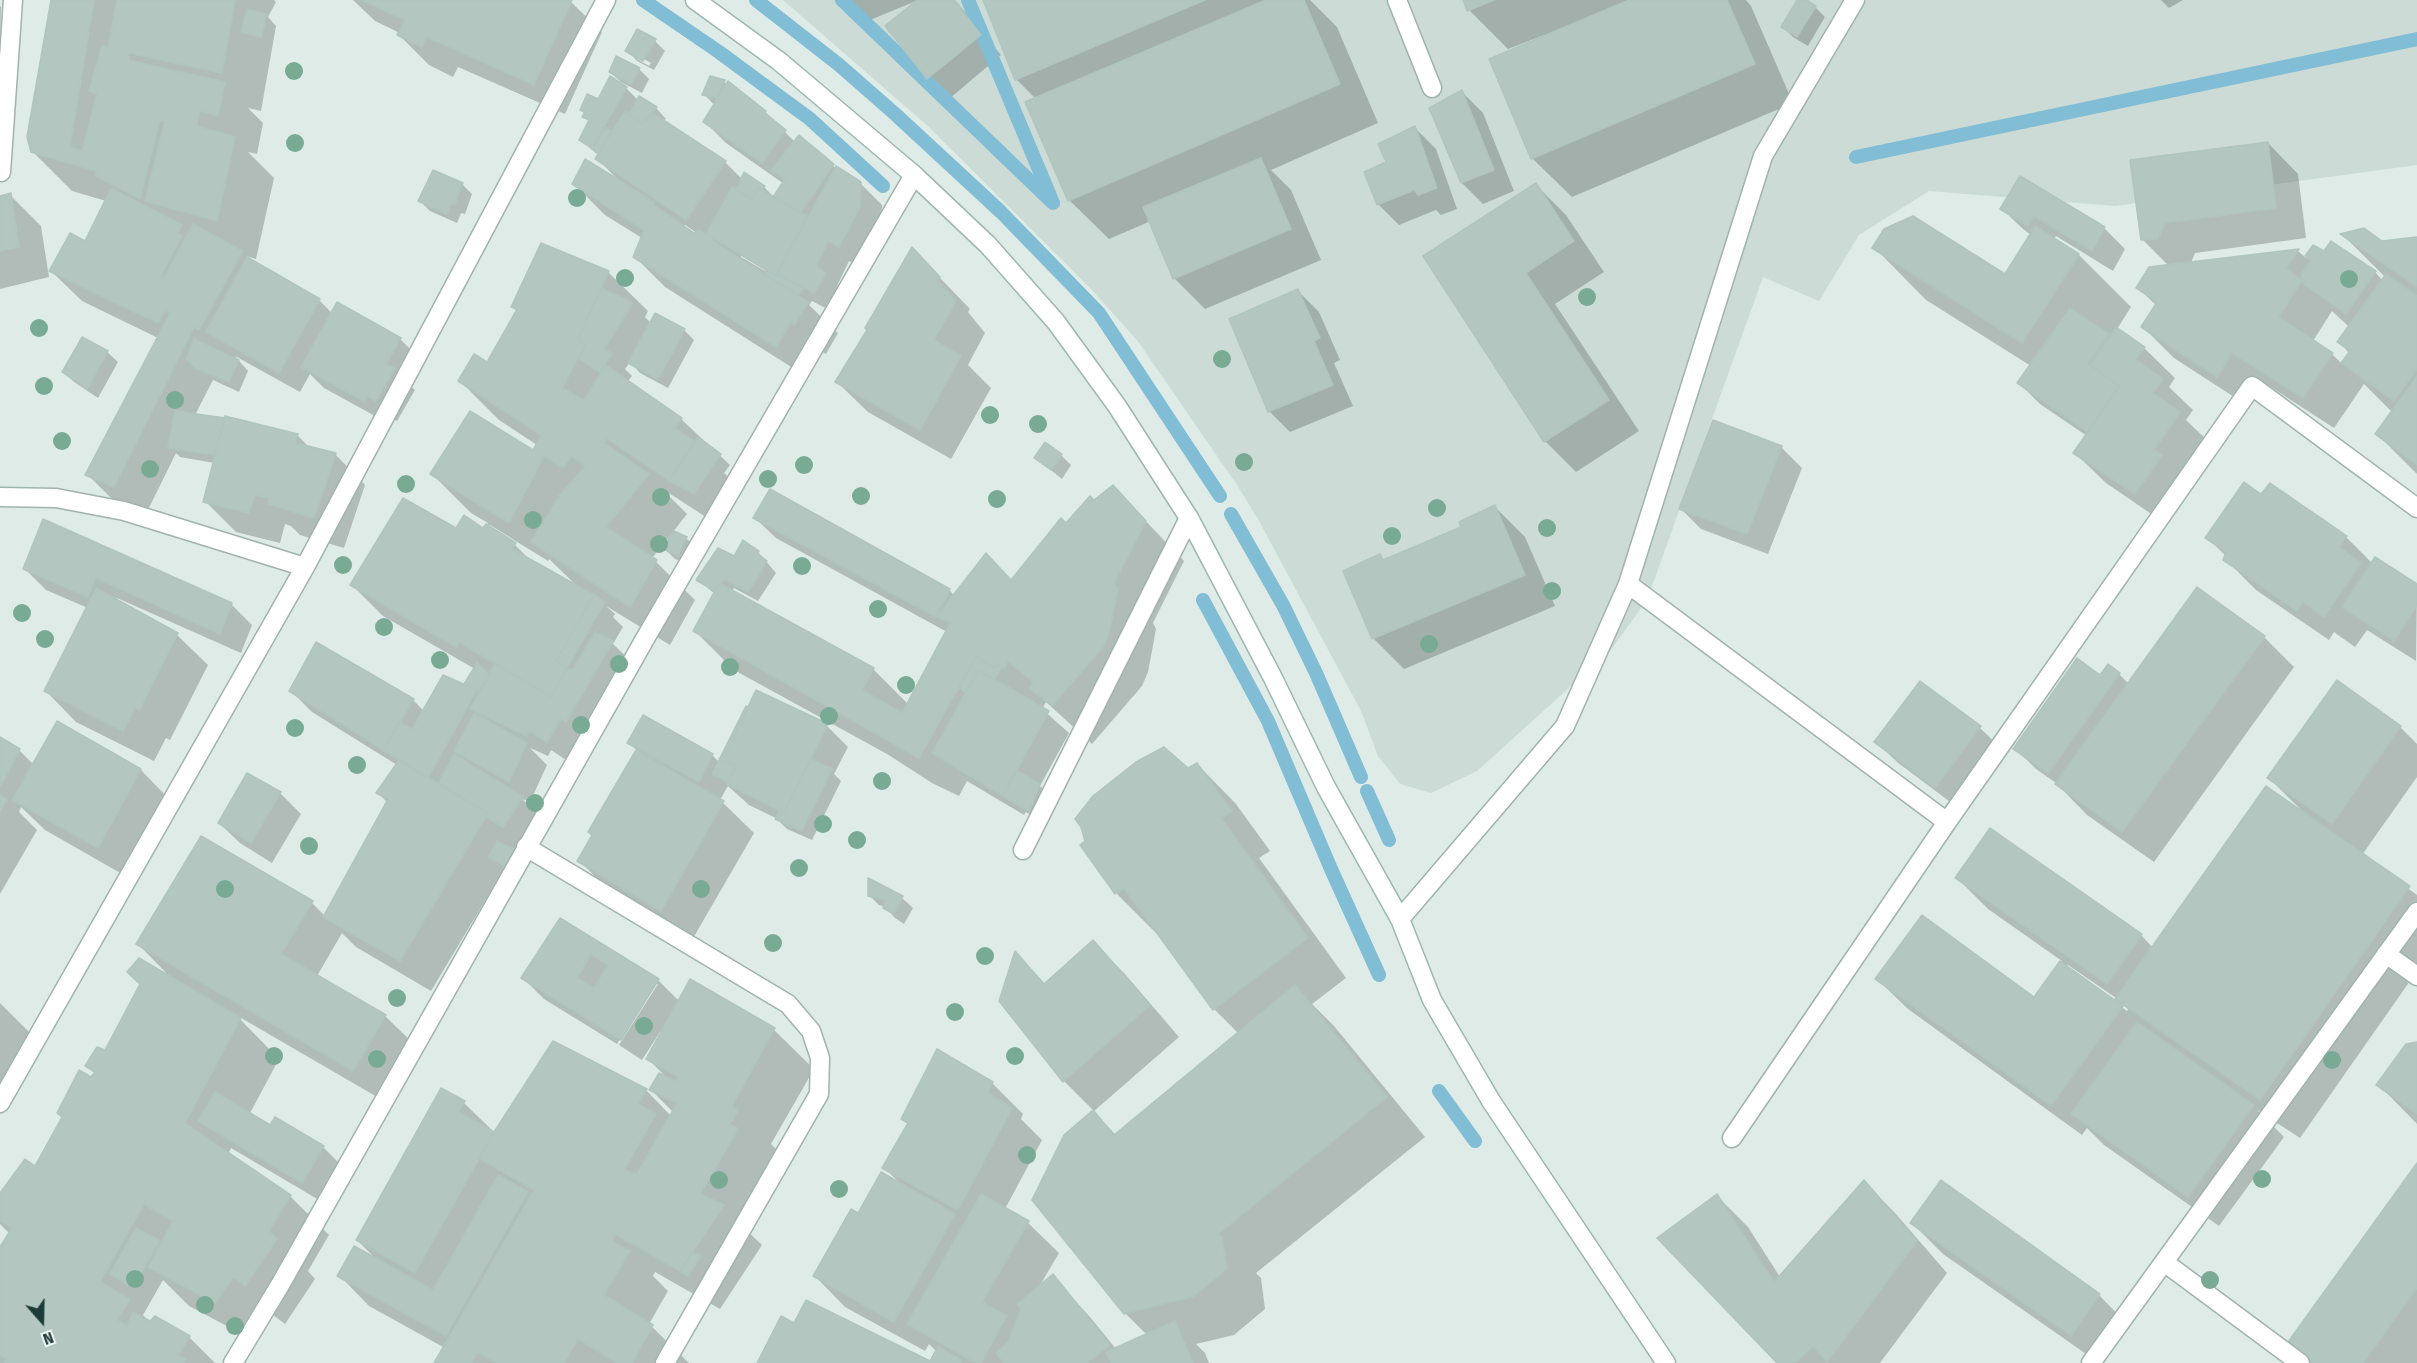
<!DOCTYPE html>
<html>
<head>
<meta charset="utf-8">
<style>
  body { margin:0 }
  #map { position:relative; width:2417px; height:1363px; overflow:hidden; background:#deebe7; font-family:"Fira Sans Condensed",sans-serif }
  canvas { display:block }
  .north { position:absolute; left:12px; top:1291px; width:60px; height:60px; -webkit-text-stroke:4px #eff7f4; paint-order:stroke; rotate:160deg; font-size:16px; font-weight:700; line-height:24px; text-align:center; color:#1e3c37 }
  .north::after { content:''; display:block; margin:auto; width:21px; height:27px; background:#1e3c37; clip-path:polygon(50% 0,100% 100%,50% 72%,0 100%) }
</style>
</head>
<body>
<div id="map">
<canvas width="2417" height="1363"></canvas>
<div class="north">N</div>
</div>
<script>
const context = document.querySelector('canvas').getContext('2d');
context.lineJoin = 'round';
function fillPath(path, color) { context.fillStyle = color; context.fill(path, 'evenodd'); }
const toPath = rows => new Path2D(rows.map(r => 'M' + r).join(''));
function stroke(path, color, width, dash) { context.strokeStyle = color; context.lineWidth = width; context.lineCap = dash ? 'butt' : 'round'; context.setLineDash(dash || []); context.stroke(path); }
fillPath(toPath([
  [783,0,2417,0,2417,165,2115,206,1929,191,1859,235,1819,301,1763,277,1647,600,1610,651,1477,771,1431,793,1400,784,1378,756,1361,711,1258,519,1237,485,1137,340,1091,289,929,127]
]), '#ccdbd6');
fillPath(toPath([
  [52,0,274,0,276,2,268,17,276,26,261,111,248,108,263,123,257,154,248,152,274,178,256,259,246,256,319,300,332,313,400,339,421,360,408,383,415,390,397,421,388,416,386,422,324,388,310,374,300,392,235,356,248,371,239,392,213,380,195,415,297,435,310,448,335,454,365,485,344,548,300,535,291,526,285,524,280,543,236,532,205,501,214,463,180,457,176,453,145,516,118,505,87,474,158,338,82,301,51,271,85,243,106,201,72,191,32,151],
  [353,0,569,0,602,32,565,114,458,67,453,77,429,65,399,35,400,33,375,21],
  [849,0,955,0,1001,55,949,99,928,78,916,1,870,20],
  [984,0,1310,0,1337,27,1378,123,1271,170,1291,190,1321,260,1205,309,1174,278,1151,221,1109,239,1069,200,1036,99,1016,79],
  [1464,0,1746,0,1751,6,1793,103,1572,197,1532,158,1544,35,1508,49,1469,10],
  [1799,0,1805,0,1815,7,1825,17,1808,46,1793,37,1783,27],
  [2161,0,2183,0,2169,8],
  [0,6,1,7,0,44],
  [655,41,665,51,654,70,637,61,627,50],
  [637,55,651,63,649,66,637,59],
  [639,69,649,79,642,93,621,82,610,72],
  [611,78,626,88,638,100,640,98,656,108,666,119,663,122,725,162,742,179,764,187,775,198,784,184,726,143,705,122,715,106,704,94,724,82,765,112,795,142,860,183,882,205,881,229,861,267,849,261,837,286,846,295,835,313,812,301,809,305,838,333,826,354,822,352,807,377,665,287,635,257,642,238,605,215,574,184,618,180,597,158,598,155,581,140,590,122,582,110,598,101],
  [685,225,697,233,694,235,684,227],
  [741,254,773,273,772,275,741,257],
  [1462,92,1483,113,1514,191,1483,204,1462,183],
  [1415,128,1436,149,1457,209,1441,215,1436,210,1399,225,1378,204,1388,163],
  [2268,143,2298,174,2306,238,2195,253,2191,263,2298,251,2306,258,2314,247,2325,253,2375,272,2383,281,2385,277,2343,235,2381,243,2417,238,2417,474,2377,434,2392,412,2364,384,2334,428,2263,382,2248,406,2174,358,2143,327,2157,306,2138,288,2169,266,2143,240],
  [2332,311,2349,327,2339,342,2350,354,2342,364,2332,354,2313,341],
  [2020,178,2104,228,2125,249,2113,271,2056,236,2054,239,2079,255,2131,307,2117,329,2144,348,2175,378,2169,387,2193,410,2186,420,2210,443,2166,524,2106,483,2075,453,2087,436,2040,404,2019,383,2031,366,1926,300,1874,247,2005,276,2031,235,2023,229,2002,209],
  [462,184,472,194,465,214,461,213,457,223,430,211,420,201],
  [1536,185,1566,215,1604,272,1555,304,1639,431,1576,472,1545,441,1425,256],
  [10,195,41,226,49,277,0,289,0,197],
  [912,249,970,309,968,312,985,333,968,365,991,388,951,459,868,412,837,382,869,330],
  [608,272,648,311,645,317,651,323,684,330,694,340,668,388,640,373,630,362,625,369,632,376,627,382,681,419,730,465,724,473,734,482,709,519,661,488,687,514,673,532,686,538,696,548,688,564,675,559,665,549,672,534,652,558,695,600,670,645,606,606,615,614,613,617,623,627,613,644,633,663,569,762,551,750,548,756,530,748,547,765,530,802,522,799,543,819,519,843,514,852,528,864,521,878,504,869,431,991,356,947,342,933,317,976,385,1016,416,1046,384,1101,236,1015,279,1059,249,1115,270,1128,276,1119,324,1148,344,1168,324,1203,231,1148,228,1154,290,1196,329,1235,308,1271,315,1279,285,1324,273,1315,255,1341,189,1306,163,1280,143,1315,151,1323,155,1318,189,1337,215,1363,0,1363,0,1249,10,1234,0,1224,0,1196,35,1168,95,1074,87,1065,105,1052,172,979,138,944,312,903,325,916,388,803,378,793,397,765,312,712,291,691,413,700,424,711,471,689,475,669,383,616,352,585,456,530,484,530,488,523,471,513,432,474,533,452,537,445,499,420,460,381,488,364,517,311,513,307],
  [490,525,548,561,549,559,577,586,533,563,515,545,488,527],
  [1298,291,1319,312,1340,360,1334,363,1353,406,1290,432,1269,411],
  [82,339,107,352,118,362,98,398,74,382,64,372],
  [1781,447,1802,468,1768,554,1701,529,1680,508],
  [1061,455,1071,465,1062,479,1036,458],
  [1113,487,1184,561,1153,623,1156,629,1148,672,1142,686,1092,744,1046,702,1042,709,1069,733,1040,786,1050,796,1039,821,1026,812,1024,815,967,781,959,796,932,783,887,754,734,670,695,631,715,594,698,580,734,558,758,552,776,573,758,601,734,588,732,592,874,670,908,704,947,632,776,538,755,518,949,590,955,596,986,555,1012,581,1066,525],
  [2262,496,2346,537,2372,563,2417,586,2416,661,2367,630,2355,647,2334,632,2329,640,2256,590,2225,559,2226,556,2207,538],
  [1495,507,1525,537,1555,606,1404,669,1374,639,1345,572,1380,556,1385,561,1462,528],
  [44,521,231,604,252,625,241,653,117,598,116,600,177,635,208,665,170,740,166,738,154,761,76,722,46,691,88,608,46,590,25,569],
  [2264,637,2294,667,2154,862,2087,815,2056,783,2036,769,2015,748,2100,677,2119,674,2129,684],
  [2337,682,2400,727,2417,744,2417,777,2362,855,2417,895,2417,971,2300,1138,2257,1110,2284,1137,2219,1226,2104,1145,2087,1128,2082,1135,1908,1009,1877,979,2034,999,2062,961,1988,909,1957,878,2141,935,2153,948,2304,813,2269,778],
  [2068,965,2119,1000,2128,1009,2127,1011,2066,967],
  [1920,683,1980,728,2001,748,1957,807,1897,762,1876,742],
  [757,692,827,726,848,747,834,774,841,781,812,840,787,829,776,818,749,805,728,786,720,800,754,833,692,940,609,891,579,860,638,751,629,743,712,755,720,763],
  [57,723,141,770,171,801,129,878,45,830,21,807,19,812,37,830,0,894,0,739,19,750,34,765],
  [1197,764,1236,804,1270,851,1259,858,1346,978,1312,1004,1334,1026,1425,1137,1256,1273,1261,1278,1265,1309,1234,1335,1196,1344,1205,1353,1209,1363,758,1363,794,1325,931,1363,937,1352,929,1344,925,1351,845,1307,815,1276,858,1215,900,1183,884,1168,908,1124,903,1119,938,1051,992,1083,1023,1114,1021,1119,1042,1140,1005,1209,1028,1223,1059,1253,1039,1287,1052,1276,1090,1317,1116,1349,1147,1335,1125,1313,1065,1136,1094,1111,1064,1081,1015,954,1045,984,1093,942,1124,973,1179,1037,1093,1112,1116,1135,1238,1033,1214,1009,1157,931,1155,932,1116,893,1188,770],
  [280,793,301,814,272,863,240,843,219,823],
  [869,880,902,898,913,908,904,924,895,918,885,907,879,905,869,895],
  [560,920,658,980,680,1002,691,981,774,1030,814,1069,771,1144,777,1150,743,1227,762,1245,720,1309,655,1272,653,1276,668,1291,649,1324,689,1363,436,1363,445,1348,369,1306,339,1275,376,1259,357,1240,464,1103,495,1133,646,1090,672,1117,674,1113,651,1090,666,1077,648,1059,662,1033,660,1032,642,1060,619,1045,658,984,655,984,617,1044,544,999,523,978],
  [0,1003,30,1033,0,1088],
  [2417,1043,2417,1124,2378,1084],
  [2417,1166,2417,1363,2299,1363],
  [1864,1182,1895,1213,1947,1273,1880,1363,1779,1363,1717,1196,1748,1227,1780,1277],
  [1912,1223,2099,1295,2129,1326,2103,1363,2099,1363,1943,1254]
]), '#0003');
stroke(toPath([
  [643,0,719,52,810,119,883,186],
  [756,0,838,64,894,113,1001,212,1099,313,1220,496],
  [842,0,1053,203,968,0],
  [1856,157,2417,39],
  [1231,514,1283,605,1316,673,1361,777],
  [1203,600,1268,721,1331,869,1379,975],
  [1367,791,1389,840],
  [1439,1091,1475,1141]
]), '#81bdd5', 14);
const building = toPath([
  [51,0,94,0,70,147,82,151,97,94,89,91,102,46,108,48,117,0,235,0,222,73,129,53,128,60,225,82,218,116,200,111,197,126,235,137,217,221,145,201,165,122,160,120,140,199,96,176,96,171,31,152,27,137,51,0],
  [361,0,572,0,534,85,427,37,422,47,397,35,405,20,361,0],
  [917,0,954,0,981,35,927,79,885,26,917,0],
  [983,0,1205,0,1015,80,983,0],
  [1266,0,1304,0,1340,84,1068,201,1025,102,1266,0],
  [1463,0,1494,0,1467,11,1463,0],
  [1629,0,1727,0,1755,64,1531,159,1489,59,1629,0],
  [1797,0,1807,0,1816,6,1797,37,1781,27,1797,0],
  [247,9,267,14,261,37,241,32,247,9],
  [637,29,656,39,643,61,625,51,637,29],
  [616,56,640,68,631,84,609,72,616,56],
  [610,76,627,87,592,148,579,140,589,120,582,117,585,112,580,110,587,94,598,99,610,76],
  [710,76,725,80,717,98,702,95,710,76],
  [728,81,766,111,765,113,786,130,762,163,703,122,728,81],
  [1462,90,1494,170,1461,183,1429,108,1462,90],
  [639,96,657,107,642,124,629,114,639,96],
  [625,111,642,124,651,112,726,161,686,220,595,159,625,111],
  [1415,126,1437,188,1418,195,1414,190,1377,205,1364,172,1386,162,1378,144,1415,126],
  [605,127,612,131,598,154,590,147,592,148,605,127],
  [799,135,834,164,801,212,773,197,785,179,771,170,799,135],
  [2268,142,2276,208,2165,223,2158,239,2141,240,2130,160,2268,142],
  [1261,158,1291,229,1173,279,1143,207,1261,158],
  [585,159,654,202,654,205,694,233,699,230,706,234,732,187,752,199,758,188,807,216,776,276,713,238,713,241,808,302,794,325,791,322,776,347,633,257,644,230,572,184,585,159],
  [836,166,861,182,860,207,839,247,828,241,816,266,826,273,814,293,777,274,836,166],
  [433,170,463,183,455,204,451,204,447,214,418,201,433,170],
  [744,172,765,186,761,190,758,188,752,199,736,190,744,172],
  [2020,176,2105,227,2092,251,2034,216,2028,226,2000,209,2020,176],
  [1536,183,1574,241,1526,273,1609,400,1544,442,1423,256,1536,183],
  [111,188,182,225,177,233,182,236,161,277,164,277,193,224,243,251,199,330,194,327,114,487,85,475,170,313,165,310,158,323,49,271,70,233,85,241,111,188],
  [11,193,19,247,0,251,0,196,11,193],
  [1913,216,2005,274,2035,226,2079,254,2022,343,1872,248,1884,229,1913,216],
  [2364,228,2382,241,2417,237,2417,287,2340,234,2364,228],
  [2331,241,2376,271,2346,314,2305,285,2301,275,2311,260,2305,256,2313,245,2324,251,2331,241],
  [541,243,609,271,578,339,586,344,562,388,584,400,606,365,682,418,675,428,695,442,669,481,606,438,604,443,649,474,606,527,657,560,630,607,531,542,560,495,585,466,571,456,563,468,544,456,509,523,430,474,470,411,533,450,541,435,458,381,474,354,487,362,517,309,511,307,541,243],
  [912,247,940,277,938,281,956,301,934,340,961,356,920,430,835,382,867,330,865,328,912,247],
  [2299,249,2286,268,2302,280,2279,317,2333,353,2303,398,2232,353,2217,377,2141,327,2157,302,2136,288,2149,267,2299,249],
  [247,257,320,299,279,373,206,332,247,257],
  [766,270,776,276,777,274,804,288,798,295,764,274,766,270],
  [2386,274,2417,296,2417,369,2394,401,2341,363,2350,351,2337,342,2386,274],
  [601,288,633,303,604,349,612,354,600,372,578,358,586,344,578,339,601,288],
  [1298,289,1320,338,1314,341,1333,385,1268,412,1229,319,1298,289],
  [337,302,401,338,386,364,395,368,376,401,367,396,365,402,301,367,337,302],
  [2070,308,2109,334,2088,364,2119,386,2087,432,2017,383,2070,308],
  [655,313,685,329,658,379,628,363,655,313],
  [2116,327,2145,347,2136,359,2163,379,2153,393,2180,412,2154,450,2162,455,2135,494,2073,453,2120,386,2090,365,2116,327],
  [82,337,108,351,87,389,62,372,82,337],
  [194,339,239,360,229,382,195,368,186,359,194,339],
  [2417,376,2417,465,2375,434,2417,376],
  [175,411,225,418,215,455,168,448,175,411],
  [225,416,298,434,296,443,336,453,314,518,268,504,269,498,255,495,249,513,203,502,225,416],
  [1713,420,1782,446,1747,534,1679,509,1713,420],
  [698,437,721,454,694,494,669,481,698,437],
  [1045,442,1062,454,1051,470,1034,458,1045,442],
  [2244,482,2261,494,2270,483,2347,536,2339,547,2361,563,2324,617,2303,602,2297,611,2223,560,2226,552,2205,538,2244,482],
  [1113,485,1146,521,1114,583,1118,589,1109,632,1103,647,1052,706,1029,688,1033,682,1008,661,1004,669,999,665,994,667,976,657,919,758,693,631,719,583,874,668,862,690,902,713,950,623,937,616,986,553,1011,580,1061,518,1066,523,1090,496,1094,500,1113,485],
  [770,489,950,589,936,617,753,518,770,489],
  [403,498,456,528,464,515,483,528,486,524,516,543,512,549,594,595,556,661,567,668,551,697,459,642,456,647,350,585,403,498],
  [1495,505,1525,575,1372,639,1343,571,1380,554,1383,560,1461,527,1459,522,1495,505],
  [43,519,232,603,220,634,96,578,88,597,23,569,43,519],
  [674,531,687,537,678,555,663,549,674,531],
  [743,540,759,551,758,554,767,561,748,592,724,579,715,591,696,580,718,548,734,556,743,540],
  [2375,557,2417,584,2417,606,2394,641,2342,607,2375,557],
  [2197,587,2265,636,2122,832,2055,784,2197,587],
  [96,588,178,633,139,711,135,708,123,731,44,691,96,588],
  [594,595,605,602,567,668,556,661,594,595],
  [595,632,613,641,566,722,561,719,547,742,530,731,527,736,470,709,495,663,551,697,567,668,573,670,595,632],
  [316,642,414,699,383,750,289,691,316,642],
  [976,657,994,667,999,665,1002,667,994,679,978,670,966,693,959,688,976,657],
  [2077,658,2100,675,2108,664,2120,673,2048,773,2013,749,2077,658],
  [477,663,490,675,480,692,464,684,477,663],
  [978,670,1049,711,1003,796,932,753,978,670],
  [443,675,477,690,428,778,383,750,399,722,412,729,443,675],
  [2337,680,2401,726,2332,824,2267,778,2337,680],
  [1920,681,1981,726,1935,788,1874,742,1920,681],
  [756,690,828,724,784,813,727,784,736,766,722,760,756,690],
  [746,706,748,707,722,760,736,766,728,782,712,774,746,706],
  [474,713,527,743,509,782,454,751,474,713],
  [643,715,713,754,699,782,627,743,643,715],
  [57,721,141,769,98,848,12,800,57,721],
  [0,737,20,749,0,787,0,737],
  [1164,747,1188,768,1197,763,1232,811,1221,818,1308,938,1213,1010,1124,888,1115,894,1080,845,1085,841,1081,827,1075,819,1093,796,1136,762,1164,747],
  [636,750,724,801,661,911,577,861,592,835,588,832,636,750],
  [454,754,523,797,503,827,487,817,488,813,438,784,454,754],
  [811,759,832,769,802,831,775,819,779,811,784,813,811,759],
  [399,760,488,813,400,961,323,917,388,799,376,793,399,760],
  [1016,770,1040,784,1029,812,1003,796,1016,770],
  [247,773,281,792,251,843,218,823,247,773],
  [2266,786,2410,886,2260,1100,2115,999,2266,786],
  [0,795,7,799,0,811,0,795],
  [1990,828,2142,934,2107,984,1955,878,1990,828],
  [201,836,313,901,281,954,386,1015,353,1071,136,944,201,836],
  [497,841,519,852,511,869,488,857,497,841],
  [868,878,903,896,894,914,883,908,885,900,868,896,868,878],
  [1922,915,2034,997,2060,961,2123,1006,2051,1106,1875,979,1922,915],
  [560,918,659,979,621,1040,521,978,560,918],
  [591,954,608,965,594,988,577,978,591,954],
  [1093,940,1150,1005,1063,1082,999,1001,1015,951,1044,984,1093,940],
  [139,958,241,1018,185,1123,291,1195,269,1231,277,1239,245,1286,233,1277,215,1303,148,1267,173,1221,144,1204,100,1282,130,1299,117,1320,127,1326,133,1312,150,1321,155,1316,190,1336,178,1356,186,1359,183,1363,4,1363,6,1359,0,1355,0,1247,12,1228,0,1221,0,1193,25,1159,35,1166,62,1117,57,1113,79,1070,91,1077,95,1072,85,1066,97,1047,105,1050,140,984,127,972,139,958],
  [690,979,775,1028,732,1106,738,1110,730,1124,738,1129,700,1194,724,1205,680,1271,615,1234,612,1242,630,1251,604,1295,653,1325,632,1363,617,1363,578,1339,564,1363,496,1363,478,1352,471,1363,434,1363,534,1190,479,1158,494,1132,553,1041,647,1089,638,1104,656,1114,624,1170,637,1174,677,1103,649,1090,659,1073,675,1081,678,1077,646,1059,690,979],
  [1295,985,1387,1097,1218,1234,1222,1237,1227,1269,1194,1296,1124,1314,1032,1200,1064,1135,1093,1110,1114,1135,1295,985],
  [2137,1022,2254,1105,2188,1197,2071,1114,2137,1022],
  [2417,1042,2417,1114,2376,1085,2406,1044,2417,1042],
  [937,1049,993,1082,988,1093,1012,1108,958,1210,882,1168,908,1123,901,1119,937,1049],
  [441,1088,465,1101,459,1112,494,1132,415,1273,356,1240,441,1088],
  [215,1092,270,1125,275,1117,324,1146,302,1183,198,1121,215,1092],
  [2417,1163,2417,1288,2363,1363,2302,1363,2283,1349,2417,1163],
  [881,1172,955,1214,894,1322,813,1276,851,1209,858,1213,881,1172],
  [498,1175,528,1192,446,1336,337,1276,354,1246,433,1290,498,1175],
  [1864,1180,1917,1241,1827,1362,1813,1346,1795,1363,1777,1363,1657,1238,1717,1194,1774,1282,1864,1180],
  [1941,1180,2100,1294,2071,1336,1910,1223,1941,1180],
  [981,1194,1029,1221,982,1302,1007,1316,981,1363,976,1363,907,1324,981,1194],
  [136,1228,160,1241,133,1287,110,1274,136,1228],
  [693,1252,701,1256,688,1276,680,1271,693,1252],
  [1053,1274,1110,1345,1087,1363,1004,1363,996,1353,1008,1342,1021,1309,1017,1304,1053,1274],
  [806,1300,930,1361,938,1346,962,1361,961,1363,757,1363,781,1316,794,1323,806,1300],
  [1175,1321,1193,1363,1111,1363,1106,1352,1175,1321]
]);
fillPath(building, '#b3c6c0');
stroke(building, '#b0c5bf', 1.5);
const minor = toPath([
  [1397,0,1432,88],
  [1,172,13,0],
  [0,497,56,498,124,511,305,567],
  [1628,584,1947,822],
  [526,847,788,1004,811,1031,820,1058,819,1094,665,1363],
  [1023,850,1189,518],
  [1400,919,1565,726,1628,584,1763,156,1855,0],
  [2386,954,2417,976],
  [0,1103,305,567,606,0],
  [1732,1138,1947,822,2252,386,2417,508],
  [2164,1262,2300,1363],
  [233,1363,280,1285,646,637,914,175],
  [2091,1363,2417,912]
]);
const secondary = toPath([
  [695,0,779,61,914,175,988,245,1056,322,1117,406,1189,518,1273,678,1326,787,1400,919,1432,1000,1491,1101,1666,1363]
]);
stroke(minor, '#a1b3af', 21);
stroke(secondary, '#9cb7b1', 21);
stroke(minor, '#fff', 18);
stroke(secondary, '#fff', 18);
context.fillStyle = '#79aa93';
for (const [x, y] of [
  [294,71],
  [295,143],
  [577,198],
  [625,278],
  [2349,279],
  [1587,297],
  [39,328],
  [1222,359],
  [44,386],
  [175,400],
  [990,415],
  [1038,424],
  [62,441],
  [1244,462],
  [804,465],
  [150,469],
  [768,479],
  [406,484],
  [861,496],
  [661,497],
  [997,499],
  [1437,508],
  [533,520],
  [1547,528],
  [1392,536],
  [659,544],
  [343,565],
  [802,566],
  [1552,591],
  [878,609],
  [22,613],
  [384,627],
  [45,639],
  [1429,644],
  [440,660],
  [619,664],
  [730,667],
  [906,685],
  [829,716],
  [581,725],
  [295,728],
  [357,765],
  [882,781],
  [535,803],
  [823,824],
  [857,840],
  [309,846],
  [799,868],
  [225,889],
  [701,889],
  [773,943],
  [985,956],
  [397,998],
  [955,1012],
  [644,1026],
  [274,1056],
  [1015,1056],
  [377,1059],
  [2332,1060],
  [1027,1155],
  [2262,1179],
  [719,1180],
  [839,1189],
  [135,1279],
  [2210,1280],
  [205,1305],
  [235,1326]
]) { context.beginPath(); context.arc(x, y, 9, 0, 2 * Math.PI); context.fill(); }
</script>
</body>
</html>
